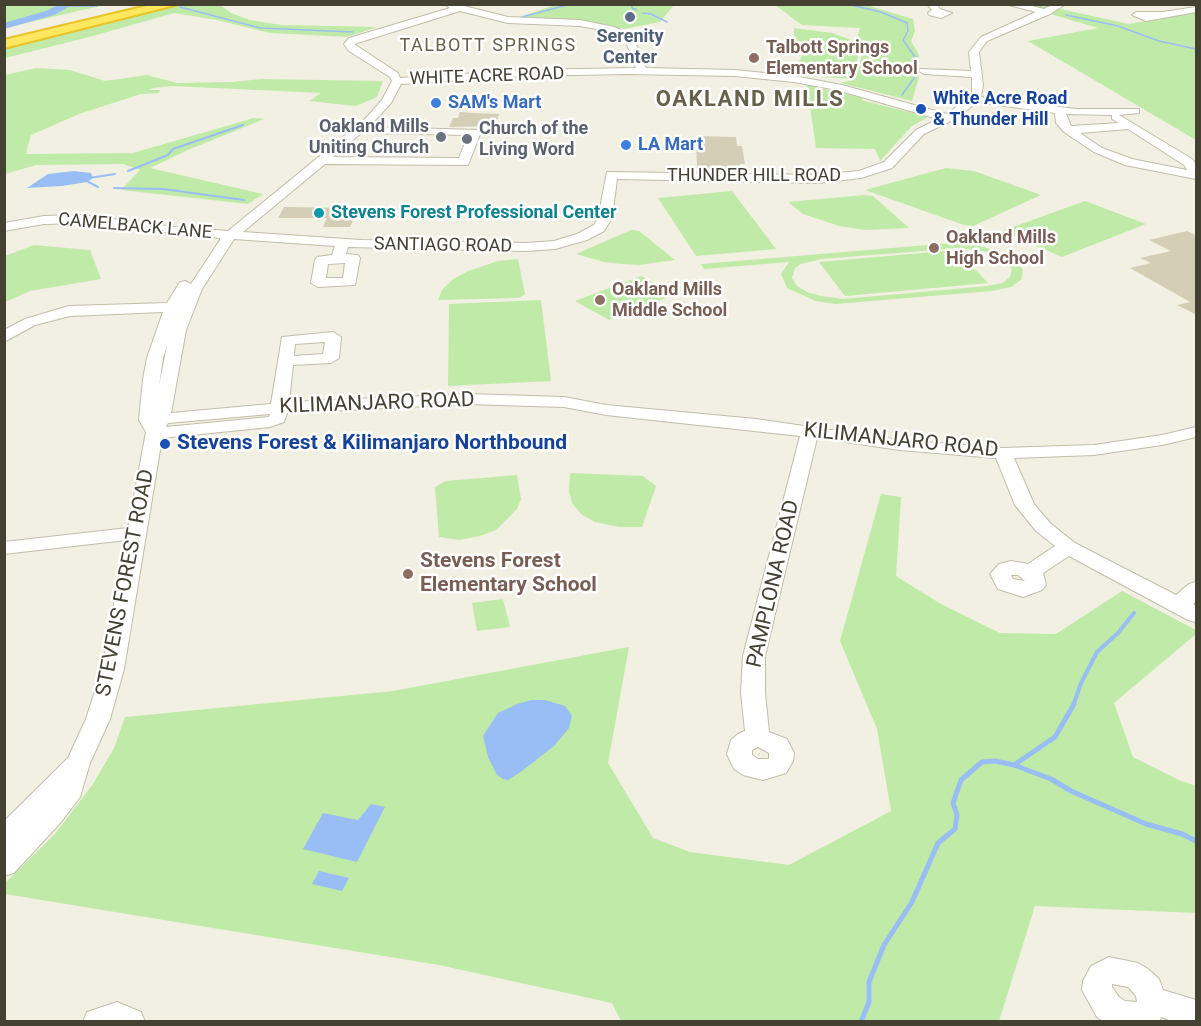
<!DOCTYPE html>
<html>
<head>
<meta charset="utf-8">
<style>
  body { margin:0 }
  #map { position:relative; width:1201px; height:1026px; overflow:hidden; background:#f2f0e2; font-family:Roboto,sans-serif }
  canvas { display:block }
  .frame { position:absolute; inset:0; border:6px solid #444032; pointer-events:none }
</style>
</head>
<body>
<div id="map">
<canvas width="1201" height="1026"></canvas>
<div class="frame"></div>
</div>
<script>
const context = document.querySelector('canvas').getContext('2d');
context.lineJoin = 'round';
function fillPath(path, color) { context.fillStyle = color; context.fill(path, 'evenodd'); }
const toPath = rows => new Path2D(rows.map(r => 'M' + r).join(''));
function stroke(path, color, width, dash) { context.strokeStyle = color; context.lineWidth = width; context.lineCap = dash ? 'butt' : 'round'; context.setLineDash(dash || []); context.stroke(path); }
function write(font, color, halo, rows, align = 'center') {
  context.font = font + ' Roboto,sans-serif'; context.lineWidth = 5; context.setLineDash([]); context.textBaseline = 'middle'; context.strokeStyle = halo; context.fillStyle = color; for (const [text, x, y, turn = 0] of rows) {
    context.save(); context.translate(x, y); context.rotate((+turn || 0) * Math.PI / 180); context.textAlign = isNaN(turn) ? turn : align; if (halo) context.strokeText(text, 0, 0); context.fillText(text, 0, 0); context.restore();
  }
}
fillPath(toPath([
  [5,4,104,5,5,28],
  [187,4,220,5,231,13,250,20,281,25,377,27,347,37,270,33,217,20,174,13,89,37,5,58,4,46],
  [555,5,674,5,660,22,624,29,581,21,514,19],
  [775,5,866,5,913,19,915,31,911,41,919,55,919,77,912,101,841,83,855,79,863,51,864,42,857,39,860,28,802,25],
  [1020,5,1055,5,1051,7,1129,24,1196,12,1196,140,1028,41,1098,28],
  [794,28,832,33,854,41,858,56,853,79,794,75,806,45,794,43],
  [36,68,70,70,105,81,147,75,177,83,233,82,261,79,383,81,377,97,356,106,309,101,321,93,172,86,153,88,148,90,160,90,159,93,141,94,79,114,31,135,26,154,133,153,254,118,264,119,188,150,150,168,263,194,248,204,121,190,140,170,123,164,36,165,5,174,5,75],
  [807,85,863,98,861,100,928,117,912,126,880,161,875,149,816,148],
  [946,168,974,171,1041,195,973,226,964,225,865,190],
  [732,191,776,249,696,256,658,198],
  [864,195,873,196,909,228,865,230,839,226,803,214,788,202],
  [1085,201,1146,224,1062,257,1002,231],
  [631,230,639,231,675,260,639,265,621,264,604,262,576,254],
  [975,241,980,246,1001,252,1015,260,1023,270,1021,280,1011,287,992,291,835,304,816,301,787,288,781,274,789,262,704,269,701,264],
  [961,248,987,252,1000,257,1012,269,1010,277,1002,283,987,286,843,299,821,296,807,292,797,286,792,278,795,268,801,264,821,259],
  [34,245,90,250,101,279,30,291,5,302,5,256],
  [956,250,988,283,845,296,819,262],
  [518,259,525,294,519,298,438,300,442,290,452,280,468,271,498,261],
  [641,276,676,294,609,320,575,301],
  [541,300,551,381,448,386,449,304],
  [570,473,643,476,656,486,642,527,619,527,595,522,581,514,572,503,569,491],
  [517,475,521,499,517,509,496,530,480,536,459,540,439,537,435,487,446,481],
  [881,494,901,497,896,576,941,604,1000,633,1056,634,1122,591,1196,630,1196,634,1114,703,1133,757,1179,780,1196,786,1196,913,1035,906,999,1021,621,1021,612,1003,439,965,5,894,5,883,55,834,93,784,114,748,125,717,393,691,629,647,608,763,653,838,690,852,789,865,891,811,877,729,840,641],
  [503,599,510,627,477,631,472,603]
]), '#c0eaa7');
fillPath(toPath([
  [74,171,91,173,93,178,87,182,62,186,27,188,48,174],
  [531,700,545,700,565,706,572,716,569,728,554,746,522,771,508,780,503,779,497,775,488,757,483,736,498,713,517,704],
  [371,804,385,807,357,862,303,849,323,813,358,820],
  [319,871,349,878,342,891,312,884]
]), '#99bef5');
stroke(toPath([
  [632,4,632,8,636,10],
  [847,4,881,12,907,23,908,31,903,40,915,57,913,62,916,67,914,78,902,95],
  [1037,4,1041,6],
  [64,6,97,6],
  [180,7,260,28,353,32],
  [643,13,651,14,667,22],
  [1066,15,1118,26,1159,41,1196,49],
  [522,17,571,4]
]), '#99bef5', 1.5);
stroke(toPath([
  [128,171,168,155,173,149,243,125],
  [89,178,115,174],
  [83,179,98,187],
  [114,188,163,189,244,200]
]), '#99bef5', 2);
stroke(toPath([
  [1073,706,1081,683,1097,652,1118,633,1134,613]
]), '#99bef5', 4);
stroke(toPath([
  [1014,765,1055,737,1074,704],
  [861,1022,869,1002,869,982,884,945,912,902,938,843,955,829,957,815,953,803,961,780,982,762,995,761,1014,765,1051,779,1071,791,1146,824,1182,834,1196,841]
]), '#99bef5', 5);
fillPath(toPath([
  [60,4,74,4,54,15,4,29,4,23,46,11,60,4]
]), '#99bef5');
fillPath(toPath([
  [460,112,472,113,499,114,495,126,449,127,453,118,458,118],
  [696,136,736,137,737,146,742,146,745,164,740,164,740,168,730,168,731,171,704,170,697,168],
  [284,207,359,208,350,227,323,227,327,218,278,218],
  [1187,231,1197,236,1197,315,1177,305,1190,302,1130,268,1151,263,1140,258,1171,251,1149,240]
]), '#d4ceb7');
const minor = toPath([
  [444,4,456,4,508,17,580,20,614,27,632,35,646,68,735,70,794,76,842,85,947,114,972,95,972,77,924,74,919,71,920,69,971,71,969,52,981,37,1036,12,1005,4,1024,4,1044,9,1054,4,1066,4,1050,14,987,41,979,52,983,85,981,97,1076,109,1139,109,1139,113,1119,115,1192,159,1196,164,1196,179,1125,165,1094,152,1064,132,1056,123,1055,113,976,102,961,116,924,134,892,168,861,178,818,183,617,179,612,218,604,231,587,240,555,249,526,251,348,247,346,254,358,255,360,258,355,285,318,287,311,283,315,260,317,257,332,255,335,246,234,239,202,289,186,330,171,413,271,404,282,337,333,332,341,337,339,358,331,363,293,365,289,402,467,394,564,397,606,405,756,419,900,440,1003,448,1094,445,1162,435,1196,427,1196,437,1162,445,1094,455,1014,458,1034,504,1050,523,1075,543,1176,595,1189,584,1196,582,1196,601,1193,604,1196,606,1196,622,1188,620,1069,556,1043,573,1046,585,1042,590,1023,597,998,589,990,574,999,564,1011,561,1028,564,1055,546,1036,531,1015,505,996,458,900,450,817,438,765,656,765,693,769,732,787,739,794,753,793,761,786,773,763,780,743,775,734,769,727,754,731,740,738,734,745,731,741,693,743,656,800,436,606,415,564,407,467,404,287,413,284,422,270,427,162,438,124,669,110,719,90,763,80,797,61,822,14,873,4,876,4,821,68,758,86,719,102,669,126,540,4,554,4,542,128,528,146,432,139,420,143,379,147,358,163,312,70,316,35,325,4,342,4,330,25,319,69,306,167,303,180,282,185,281,191,284,220,240,220,238,81,223,44,224,4,231,4,223,44,216,81,215,175,227,228,231,365,119,382,100,392,81,390,77,349,51,344,44,349,38,450,8,444,4],
  [460,11,508,23,580,26,608,31,625,39,636,68,523,70,400,78,398,73,354,44,460,11],
  [627,74,735,76,794,82,837,90,938,119,916,130,884,162,859,171,818,175,607,172,598,218,594,225,577,234,554,241,526,243,361,240,243,232,325,164,468,165,481,132,479,130,369,127,391,103,401,84,523,76,627,74],
  [1066,114,1112,115,1112,119,1119,123,1071,126,1066,114],
  [1128,129,1184,165,1187,170,1132,159,1102,148,1080,133,1128,129],
  [361,133,468,135,459,158,333,157,361,133],
  [345,263,343,278,326,278,328,264,345,263],
  [325,342,323,354,294,356,295,344,325,342],
  [167,346,159,386,163,358,167,346],
  [270,414,269,417,166,427,168,423,270,414],
  [1011,575,1018,575,1025,581,1013,579,1011,575],
  [758,747,769,753,769,759,758,759,752,755,752,750,758,747],
  [927,4,936,4,940,9,952,13,941,18,929,15,928,13,932,10,927,4],
  [1196,7,1196,12,1146,21,1132,15,1136,12,1163,12,1196,7],
  [1109,957,1138,963,1148,969,1159,979,1163,990,1196,1000,1196,1022,1174,1022,1161,1017,1159,1022,1104,1022,1097,1017,1082,990,1083,981,1091,966,1109,957],
  [1112,984,1128,987,1136,996,1137,1002,1125,1001,1119,997,1112,987,1112,984],
  [117,1002,141,1012,145,1022,83,1022,87,1012,117,1002]
]);
const highway = toPath([
  [155,4,179,4,4,48,4,40,155,4]
]);
stroke(minor, '#c1bda7', 2);
stroke(highway, '#e7c427', 4);
fillPath(minor, '#fff');
fillPath(highway, '#ffe760');
for (const [x, y, r, color] of [
  [630,17,6,"#5c6f8a"],
  [754,58,6,"#8d6e63"],
  [436,103,6,"#3f7fe0"],
  [921,109,6,"#1a4fb4"],
  [441,137,6,"#6b7280"],
  [467,139,6,"#6b7280"],
  [626,145,6,"#3f7fe0"],
  [319,213,6,"#0f9aa8"],
  [934,248,6,"#8d6e63"],
  [600,300,6,"#8d6e63"],
  [165,444,6,"#1a4fb4"],
  [408,574,6,"#8d6e63"]
]) { const dot = new Path2D(); dot.arc(x, y, r, 0, 2 * Math.PI); context.fillStyle = color; context.fill(dot); stroke(dot, '#fff', 2); }
write('bold 18px', '#4e5e75', '#fff', [
  ["Serenity",630,37],
  ["Center",630,58]
]);
context.letterSpacing = '1.5px';
write('18px', '#686149', '#fff', [
  ["TALBOTT SPRINGS",488,46]
]);
context.letterSpacing = '0px';
write('bold 18px', '#785e54', '#fff', [
  ["Talbott Springs",766,48],
  ["Elementary School",766,69],
  ["Oakland Mills",946,238],
  ["High School",946,259],
  ["Oakland Mills",612,290],
  ["Middle School",612,311]
], 'left');
write('18px', '#444032', '#fff', [
  ["WHITE ACRE ROAD",487,77,-2],
  ["THUNDER HILL ROAD",754,176],
  ["CAMELBACK LANE",135,227,5],
  ["SANTIAGO ROAD",443,246,1]
]);
write('bold 18px', '#164399', '#fff', [
  ["White Acre Road",933,99],
  ["& Thunder Hill",933,120]
], 'left');
write('bold 18px', '#366cbe', '#fff', [
  ["SAM's Mart",448,103],
  ["LA Mart",638,145]
], 'left');
write('bold 18px', '#5b616d', '#fff', [
  ["Oakland Mills",429,127],
  ["Uniting Church",429,148],
  ["Church of the",479,129,"left"],
  ["Living Word",479,150,"left"]
], 'right');
write('bold 18px', '#0d838f', '#fff', [
  ["Stevens Forest Professional Center",331,213]
], 'left');
write('21px', '#444032', '#fff', [
  ["KILIMANJARO ROAD",377,404,-2],
  ["KILIMANJARO ROAD",901,441,6],
  ["STEVENS FOREST ROAD",126,583,-79],
  ["PAMPLONA ROAD",774,584,-77]
]);
write('bold 21px', '#164399', '#fff', [
  ["Stevens Forest & Kilimanjaro Northbound",177,444]
], 'left');
write('bold 21px', '#785e54', '#fff', [
  ["Stevens Forest",420,562],
  ["Elementary School",420,586]
], 'left');
context.letterSpacing = '1.5px';
write('bold 22px', '#686149', '#fff', [
  ["OAKLAND MILLS",750,100]
]);
context.letterSpacing = '0px';
</script>
</body>
</html>
